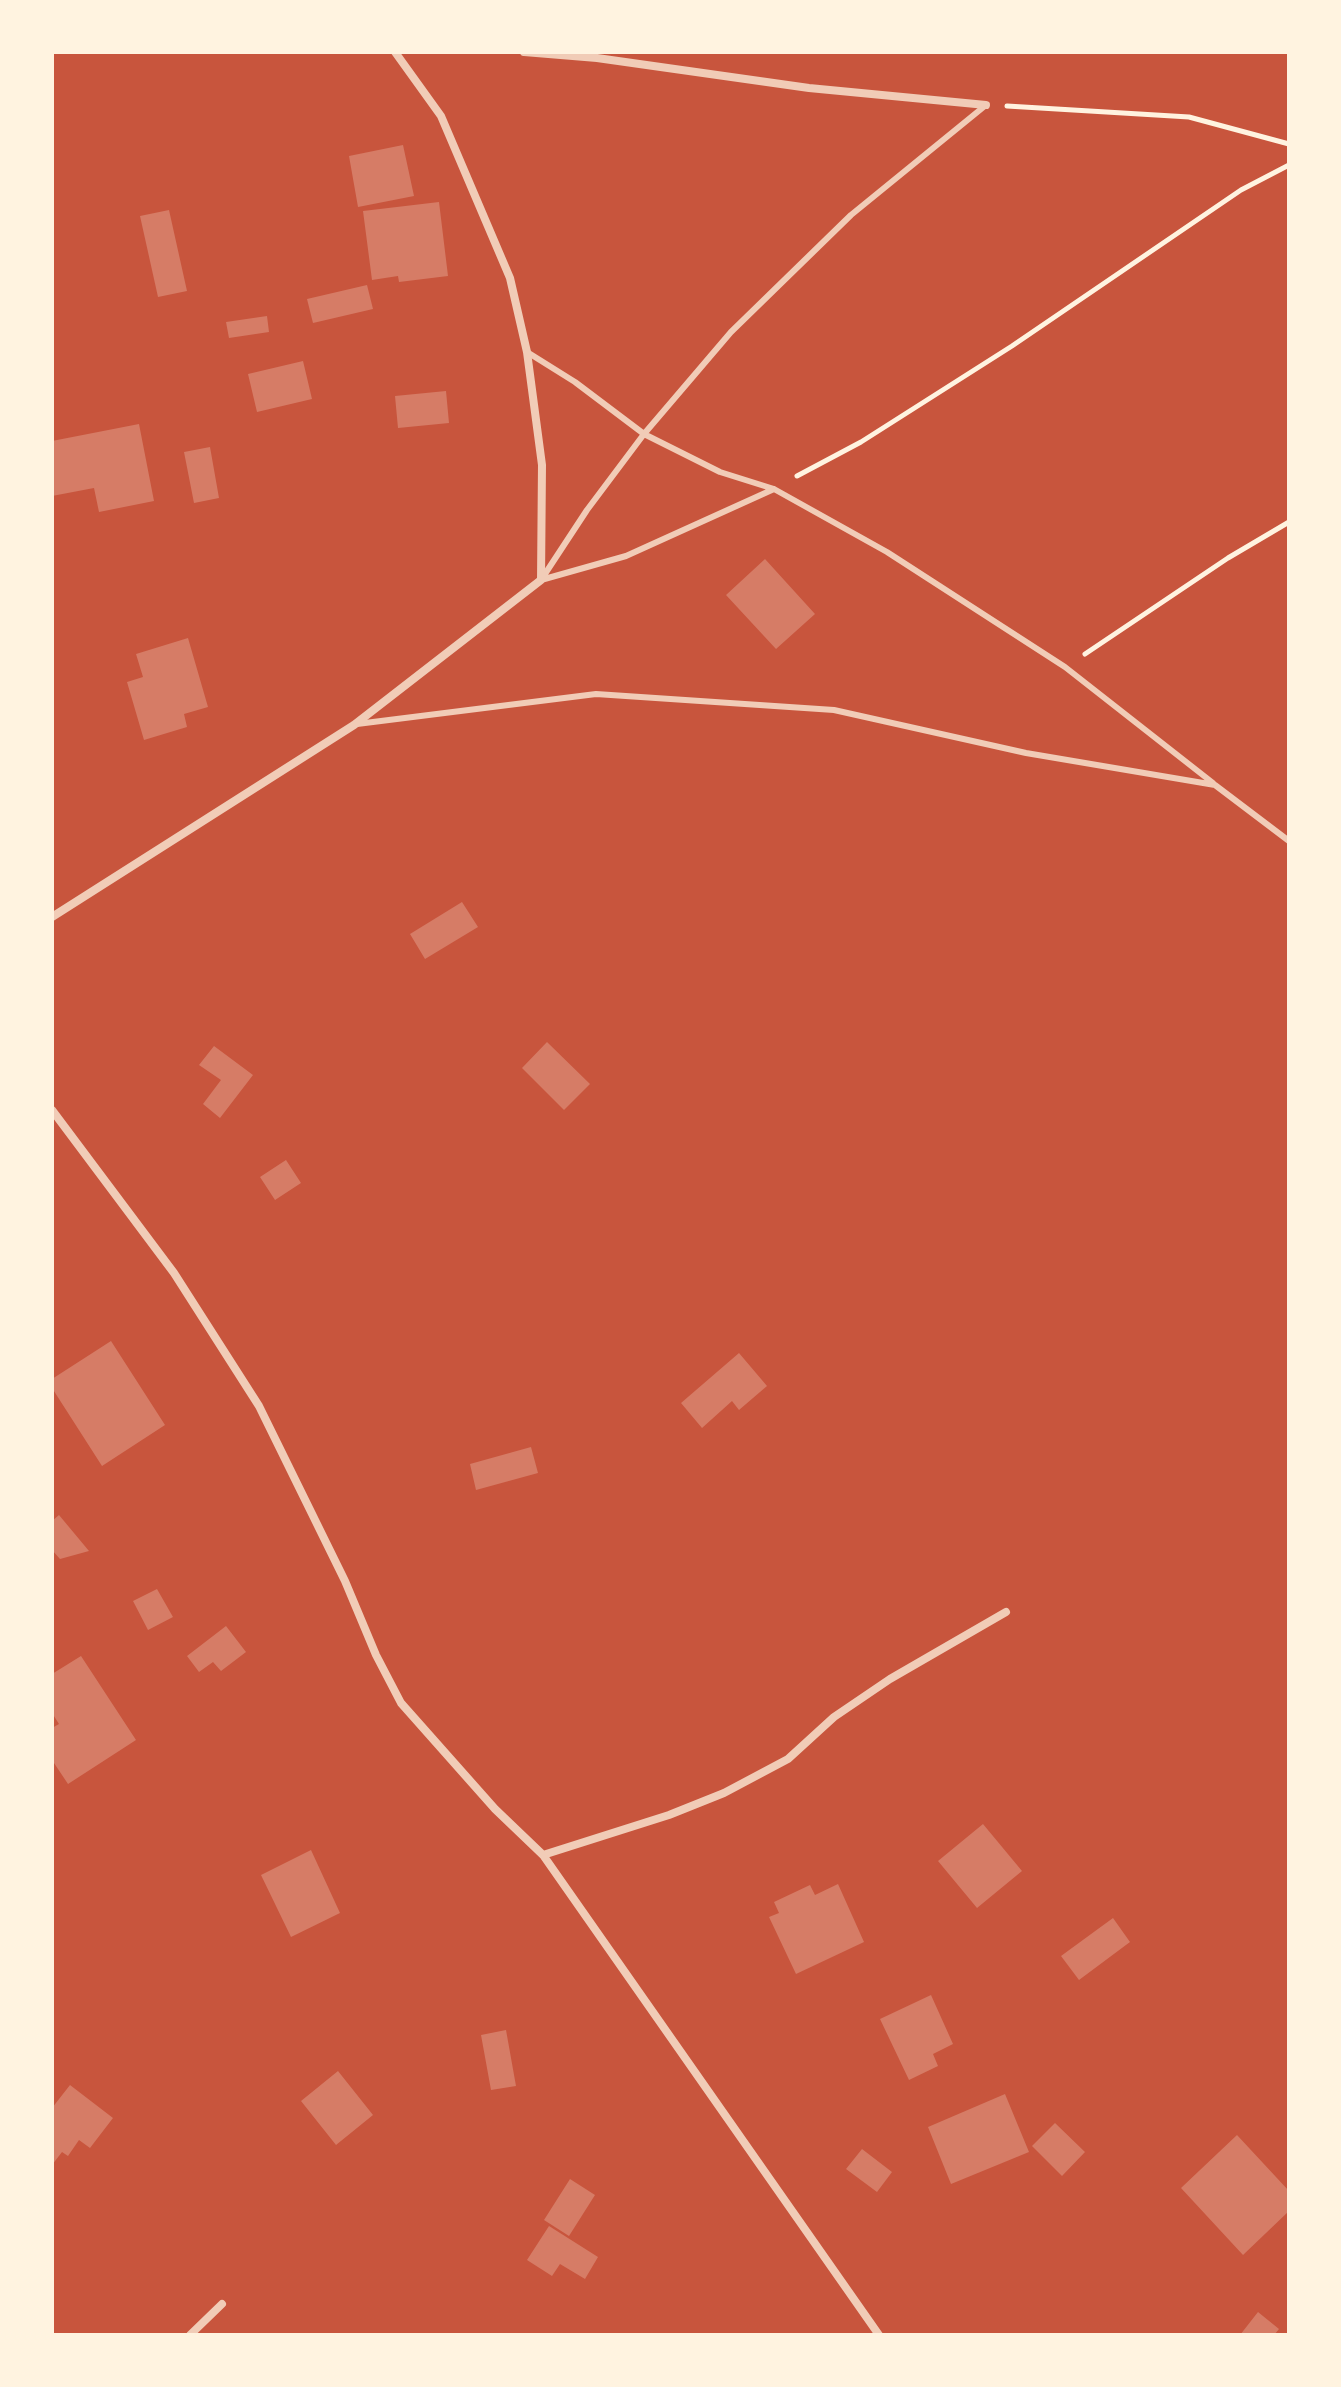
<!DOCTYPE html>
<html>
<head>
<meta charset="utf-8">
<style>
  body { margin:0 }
  #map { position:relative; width:1341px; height:2387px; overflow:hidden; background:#c8553d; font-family:Commissioner,sans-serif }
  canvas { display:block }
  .frame { position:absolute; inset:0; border:54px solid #fff3e0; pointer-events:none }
</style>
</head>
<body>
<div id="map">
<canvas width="1341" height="2387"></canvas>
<div class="frame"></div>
</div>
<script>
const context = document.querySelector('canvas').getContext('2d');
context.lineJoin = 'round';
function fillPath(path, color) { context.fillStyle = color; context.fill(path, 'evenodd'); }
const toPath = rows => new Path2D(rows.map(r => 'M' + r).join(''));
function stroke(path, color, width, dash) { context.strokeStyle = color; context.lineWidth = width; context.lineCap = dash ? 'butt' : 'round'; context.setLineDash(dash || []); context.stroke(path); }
fillPath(toPath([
  [403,145,414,196,358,207,349,156],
  [439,202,448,276,399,282,398,276,372,280,363,211],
  [169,210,187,291,158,297,140,216],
  [367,285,373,309,313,323,307,299],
  [267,316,269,332,229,338,226,322],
  [303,361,312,399,257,412,248,374],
  [446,391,449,423,398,428,395,396],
  [139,424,154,501,99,512,94,488,52,496,52,441],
  [210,447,219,498,194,503,184,452],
  [765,559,815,614,776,649,726,595],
  [188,638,208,707,184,714,187,727,144,740,127,682,143,677,136,654],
  [462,902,478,927,425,959,410,934],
  [547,1042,590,1084,564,1110,522,1068],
  [214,1046,253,1075,220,1118,203,1104,221,1080,199,1065],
  [286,1160,301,1183,275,1200,260,1177],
  [111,1341,165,1425,102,1466,52,1388,52,1379],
  [739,1353,767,1386,739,1410,732,1401,702,1428,681,1403],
  [531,1447,538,1473,476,1490,470,1464],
  [59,1515,89,1551,60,1559,52,1550,52,1521],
  [157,1589,173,1617,148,1630,133,1601],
  [226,1626,246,1652,221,1671,213,1662,199,1672,187,1656],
  [81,1656,136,1740,68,1784,52,1760,52,1728,59,1724,52,1713,52,1674],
  [983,1824,1022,1871,977,1908,938,1861],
  [311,1850,340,1913,291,1937,261,1875],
  [838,1884,864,1942,796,1974,769,1917,779,1913,774,1902,810,1885,815,1895],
  [1113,1918,1130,1942,1079,1980,1061,1956],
  [931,1995,953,2044,933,2054,938,2066,909,2080,880,2019],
  [506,2030,516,2086,491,2090,481,2035],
  [338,2071,373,2115,336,2145,301,2101],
  [70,2085,113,2118,90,2148,79,2140,68,2156,62,2152,52,2165,52,2108],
  [1005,2094,1029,2152,951,2184,928,2127],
  [1055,2123,1085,2152,1062,2176,1032,2146],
  [1237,2135,1289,2191,1289,2211,1243,2255,1181,2188],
  [862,2149,892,2172,877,2192,846,2169],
  [570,2179,595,2195,569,2236,544,2220],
  [549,2226,598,2257,585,2279,560,2264,552,2276,527,2260],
  [1258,2312,1279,2329,1274,2335,1240,2335]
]), '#d67c66');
stroke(toPath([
  [1007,106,1189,117,1289,144],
  [797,476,861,442,1012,346,1241,190,1289,165],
  [1085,654,1228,558,1289,522]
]), '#fff3e0', 5);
stroke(toPath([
  [527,352,575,382,644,434,720,472,774,489,887,552,1065,667,1213,783],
  [541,580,587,510,644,434,731,332,851,215,986,105],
  [541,580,626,556,774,489],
  [357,724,596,694,834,710,1026,753,1215,785,1289,841]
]), '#f1ccb7', 6);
stroke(toPath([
  [524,52,597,58,809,88,986,105],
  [52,917,354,725,541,580,542,465,527,352,510,278,441,116,395,52],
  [52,1110,174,1273,259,1406,345,1581,376,1655,401,1703,495,1809,543,1855,879,2335],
  [543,1855,669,1815,724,1793,788,1759,834,1717,890,1679,1006,1612],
  [190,2335,222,2304]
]), '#f1ccb7', 8);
</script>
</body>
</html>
